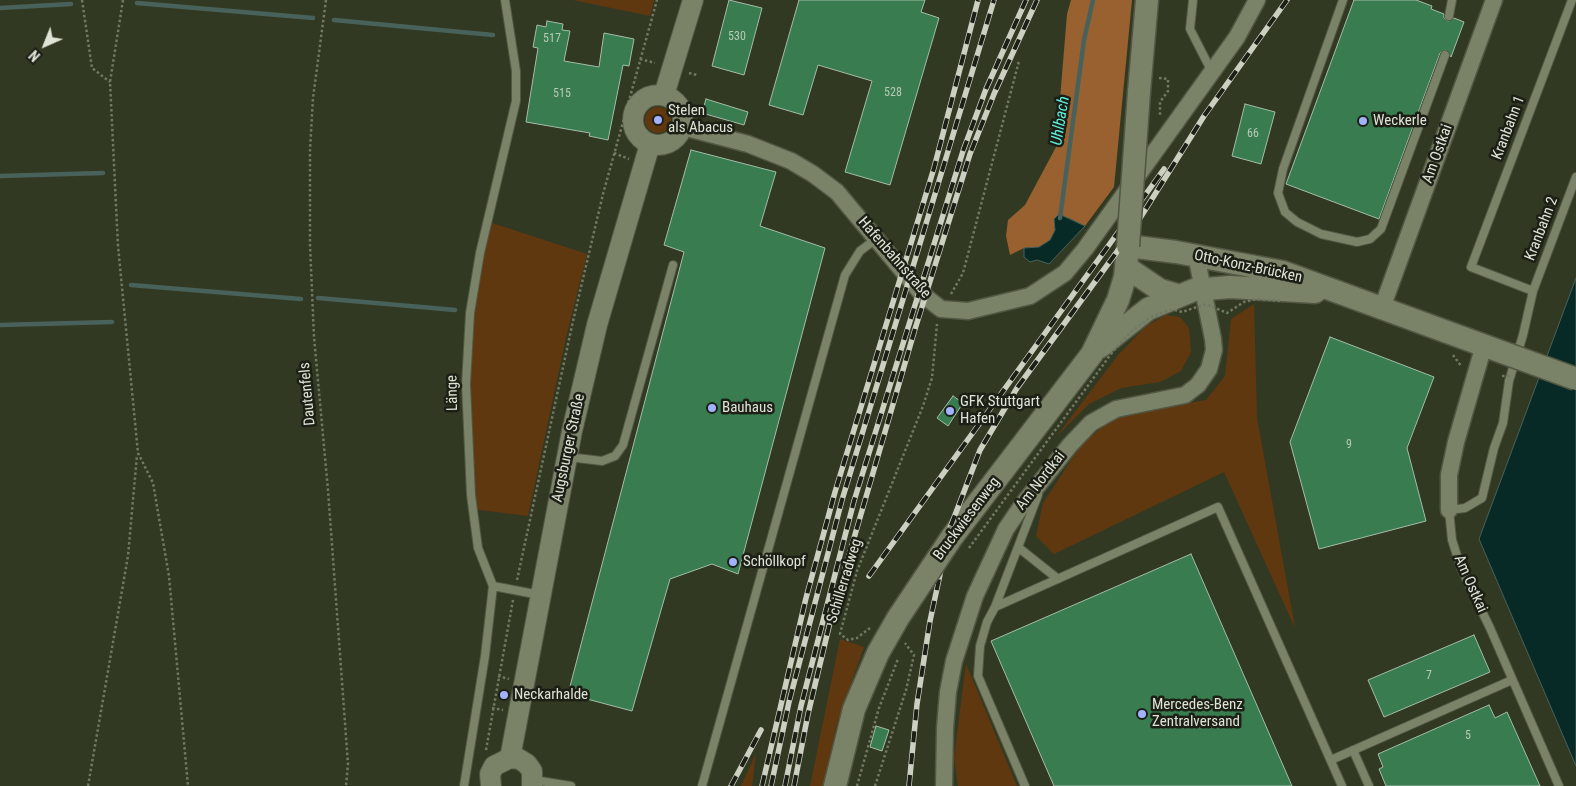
<!DOCTYPE html>
<html>
<head>
<meta charset="utf-8">
<style>
  body { margin:0 }
  #map { position:relative; width:1576px; height:786px; overflow:hidden; background:#323922; font-family:"Roboto Condensed",sans-serif }
  canvas { display:block }
  .north { position:absolute; left:20px; top:20px; width:50px; height:50px; -webkit-text-stroke:4px #1c1f15; paint-order:stroke; rotate:224deg; font-size:14px; font-weight:700; line-height:20px; text-align:center; color:#dfe4d6 }
  .north::after { content:''; display:block; margin:auto; width:18px; height:22px; background:#dfe4d6; clip-path:polygon(50% 0,100% 100%,50% 72%,0 100%) }
</style>
</head>
<body>
<div id="map">
<canvas width="1576" height="786"></canvas>
<div class="north">N</div>
</div>
<script>
const context = document.querySelector('canvas').getContext('2d');
context.lineJoin = 'round';
function fillPath(path, color) { context.fillStyle = color; context.fill(path, 'evenodd'); }
const toPath = rows => new Path2D(rows.map(r => 'M' + r).join(''));
function stroke(path, color, width, dash) { context.strokeStyle = color; context.lineWidth = width; context.lineCap = dash ? 'butt' : 'round'; context.setLineDash(dash || []); context.stroke(path); }
function write(font, color, halo, rows, align = 'center') {
  context.font = font + ' "Roboto Condensed",sans-serif'; context.lineWidth = 5; context.setLineDash([]); context.textBaseline = 'middle'; context.strokeStyle = halo; context.fillStyle = color; for (const [text, x, y, turn = 0] of rows) {
    context.save(); context.translate(x, y); context.rotate((+turn || 0) * Math.PI / 180); context.textAlign = isNaN(turn) ? turn : align; if (halo) context.strokeText(text, 0, 0); context.fillText(text, 0, 0); context.restore();
  }
}
fillPath(toPath([
  [573,0,654,0,650,16],
  '645 120a13 13 0 1 1 26 0a13 13 0 1 1-26 0Z',
  [492,223,587,254,567,333,528,516,472,509,466,398,471,327,481,267],
  [1254,304,1257,418,1295,628,1224,472,1054,554,1036,536,1043,503,1081,445,1114,417,1206,400,1225,376,1231,319],
  [1166,315,1180,317,1189,328,1191,352,1181,371,1160,382,1121,388,1089,404,1056,437,1118,355,1146,326],
  [840,639,864,647,837,723,824,786,810,786],
  [966,664,1017,786,958,786,954,757],
  [756,753,752,786,741,786]
]), '#603810');
fillPath(toPath([
  [1071,0,1132,0,1114,187,1085,226,1069,218,1054,219,1055,230,1050,240,1039,247,1024,248,1010,255,1006,236,1008,220,1025,205,1056,147,1067,14]
]), '#99612f');
const water = toPath([
  [1059,214,1085,226,1049,264,1037,260,1030,262,1024,257,1024,248,1039,247,1050,240,1055,230,1054,219,1059,214],
  [1576,278,1576,766,1479,539,1576,278]
]);
fillPath(water, '#082a26');
stroke(water, '#48625b', 1);
stroke(toPath([
  [137,3,313,18],
  [0,8,71,4],
  [334,20,493,35],
  [0,176,103,173],
  [1060,218,1084,40,1093,0],
  [131,285,301,299],
  [318,298,455,310],
  [0,325,112,322]
]), '#48625b', 4.5);
const building = toPath([
  [729,0,762,8,744,75,712,66,729,0],
  [799,0,925,0,921,12,939,18,890,185,845,172,872,81,818,65,803,115,769,105,799,0],
  [1354,0,1416,0,1432,6,1431,9,1444,14,1444,18,1448,21,1454,18,1464,22,1451,57,1446,50,1440,53,1379,219,1286,184,1354,0],
  [547,21,563,24,562,30,570,31,564,61,599,67,604,33,634,39,629,66,623,65,608,140,589,136,590,133,526,122,538,48,533,47,537,25,546,27,547,21],
  [706,99,748,112,744,125,702,113,706,99],
  [1245,104,1275,112,1261,164,1232,156,1245,104],
  [691,150,776,172,760,226,825,248,738,574,712,564,670,579,632,711,568,694,684,252,664,245,691,150],
  [1330,337,1434,377,1407,448,1426,521,1319,549,1290,442,1330,337],
  [953,396,963,403,948,426,937,418,953,396],
  [1191,554,1292,786,1054,786,991,641,1191,554],
  [1474,635,1490,672,1384,717,1368,680,1474,635],
  [1489,705,1495,718,1507,712,1540,786,1386,786,1379,769,1383,767,1378,754,1489,705],
  [876,726,889,730,882,751,870,747,876,726]
]);
fillPath(building, '#397c50');
stroke(building, '#a4bdaa', 1);
const service = toPath([
  [1193,0,1190,29,1212,72],
  [1343,0,1283,169,1278,193,1285,212,1297,222,1321,234,1357,242,1370,239,1381,229,1445,55],
  [1449,16,1452,0],
  [1533,291,1576,177],
  [568,457,602,461,615,456,623,445,673,265],
  [1019,548,1058,579],
  [493,586,540,595],
  [995,607,1038,495],
  [1353,750,1369,786],
  [1331,760,1512,680],
  [534,780,571,786],
  [464,786,485,656,493,586,478,548,471,495,466,384,470,313,480,253,516,101,516,71,505,0],
  [702,786,845,275,860,251,876,239],
  [1025,786,978,676,980,646,987,622,995,607,1218,507,1342,786],
  [1559,786,1490,628,1461,568,1452,540,1449,510,1465,508,1482,498,1494,448,1503,423,1509,381,1523,335,1533,291,1471,267,1572,0]
]);
const minor = toPath([
  [683,127,748,144,791,161,813,174,837,192,922,294,941,309,968,311,1030,296,1065,273,1085,249,1237,37,1257,0],
  [1382,308,1494,0],
  [1449,510,1449,475,1456,442,1484,345],
  [944,786,945,728,948,692,954,661,975,596,1006,529,1023,504,1070,445,1091,423,1116,409,1185,395,1198,385,1209,369,1214,350,1213,339,1196,255]
]);
const tertiary = toPath([
  '633 120a25 25 0 1 1 50 0a25 25 0 1 1-50 0Z',
  [664,95,693,0],
  [510,758,572,431,597,325,650,144],
  [491,786,490,774,494,766,510,758,519,759,527,764,532,771,532,786]
]);
const secondary = toPath([
  [1139,92,1147,0],
  [1126,267,1160,290,1177,295],
  [1100,347,1148,309,1194,290,1230,287,1315,292],
  [952,537,1092,354,1118,300,1125,277,1128,246,1176,252,1283,272,1510,355],
  [835,786,854,709,878,653]
]);
stroke(service, '#515743', 10);
stroke(minor, '#515743', 19);
stroke(tertiary, '#515743', 22);
stroke(secondary, '#515743', 25);
stroke(toPath([
  [82,0,92,68,110,82],
  [123,0,110,82,118,246,138,453,153,483,169,576,188,786],
  [326,0,313,98,310,150,310,245,314,337,328,490,348,764,346,786],
  [640,59,655,63],
  [689,73,697,75],
  [1159,78,1168,79,1168,91,1160,102,1160,117],
  [614,153,629,159],
  [951,294,963,273,1019,61],
  [1453,355,1461,366],
  [517,580,573,321,603,194,657,0],
  [870,628,857,638,848,640,840,634,857,571,923,406,932,378,937,324],
  [498,676,509,679],
  [492,708,503,710],
  [486,750,513,600],
  [88,786,128,556,137,455],
  [857,786,879,708,898,659],
  [875,786,906,690,914,655,905,643]
]), '#717864', 2.5, [2.5, 2.5]);
stroke(service, '#7a8268', 8);
stroke(minor, '#7a8268', 16);
stroke(tertiary, '#7a8268', 20);
stroke(secondary, '#7a8268', 22);
const rail = toPath([
  [869,576,1164,169],
  [731,786,761,730],
  [762,786,806,598,835,492,934,168,978,0],
  [771,786,789,702,842,500,994,0],
  [785,786,801,706,854,501,963,151,986,89,1026,0],
  [794,786,808,714,833,610,915,329,970,154,994,94,1037,0],
  [909,786,917,704,930,621,950,528,980,450,1017,388,1130,234,1204,116,1287,0]
]);
stroke(rail, '#cbd0c1', 5.5);
stroke(rail, '#1c1f15', 4, [11]);
const secondaryBridge = toPath([
  [1128,246,1139,92],
  [1510,355,1576,379],
  [878,653,898,618,952,537]
]);
stroke(secondaryBridge, '#515743', 25, []);
stroke(toPath([
  [1502,376,1511,376],
  [969,548,1114,350,1131,332,1151,317,1167,311,1175,310,1182,312,1206,304,1227,313,1244,302,1256,299,1283,301]
]), '#717864', 2.5, [2.5, 2.5]);
stroke(secondaryBridge, '#7a8268', 22);
for (const [x, y, r, color] of [
  [658,120,5,"#a3b2fd"],
  [1363,121,5,"#a3b2fd"],
  [712,408,5,"#a3b2fd"],
  [950,411,5,"#a3b2fd"],
  [733,562,5,"#a3b2fd"],
  [504,695,5,"#a3b2fd"],
  [1142,714,5,"#a3b2fd"]
]) { const dot = new Path2D(); dot.arc(x, y, r, 0, 2 * Math.PI); context.fillStyle = color; context.fill(dot); stroke(dot, '#1c1f15', 2); }
write('12px', '#b6cab4', null, [
  ["530",737,37],
  ["517",552,39],
  ["528",893,93],
  ["515",562,94],
  ["66",1253,134],
  ["9",1349,445],
  ["7",1429,676],
  ["5",1468,736]
]);
write('15px', '#dfe4d6', '#1c1f15', [
  ["Stelen",668,111],
  ["als Abacus",668,128],
  ["Weckerle",1373,121],
  ["GFK Stuttgart",960,402],
  ["Hafen",960,419],
  ["Bauhaus",722,408],
  ["Schöllkopf",743,562],
  ["Neckarhalde",514,695],
  ["Mercedes-Benz",1152,705],
  ["Zentralversand",1152,722]
], 'left');
write('15px', '#dfe4d6', '#1c1f15', [
  ["Kranbahn 1",1509,128,-69],
  ["Am Ostkai",1438,154,-70],
  ["Kranbahn 2",1542,229,-69],
  ["Hafenbahnstraße",894,258,49],
  ["Otto-Konz-Brücken",1248,267,12],
  ["Länge",453,393,-91],
  ["Dautenfels",308,394,-95],
  ["Augsburger Straße",569,448,-78],
  ["Am Nordkai",1041,481,-52],
  ["Bruckwiesenweg",967,519,-53],
  ["Schillerradweg",845,581,-73],
  ["Am Ostkai",1470,584,66]
]);
write('italic 16px', '#5ef0dd', '#1c1f15', [
  ["Uhlbach",1061,121,-81]
]);
</script>
</body>
</html>
